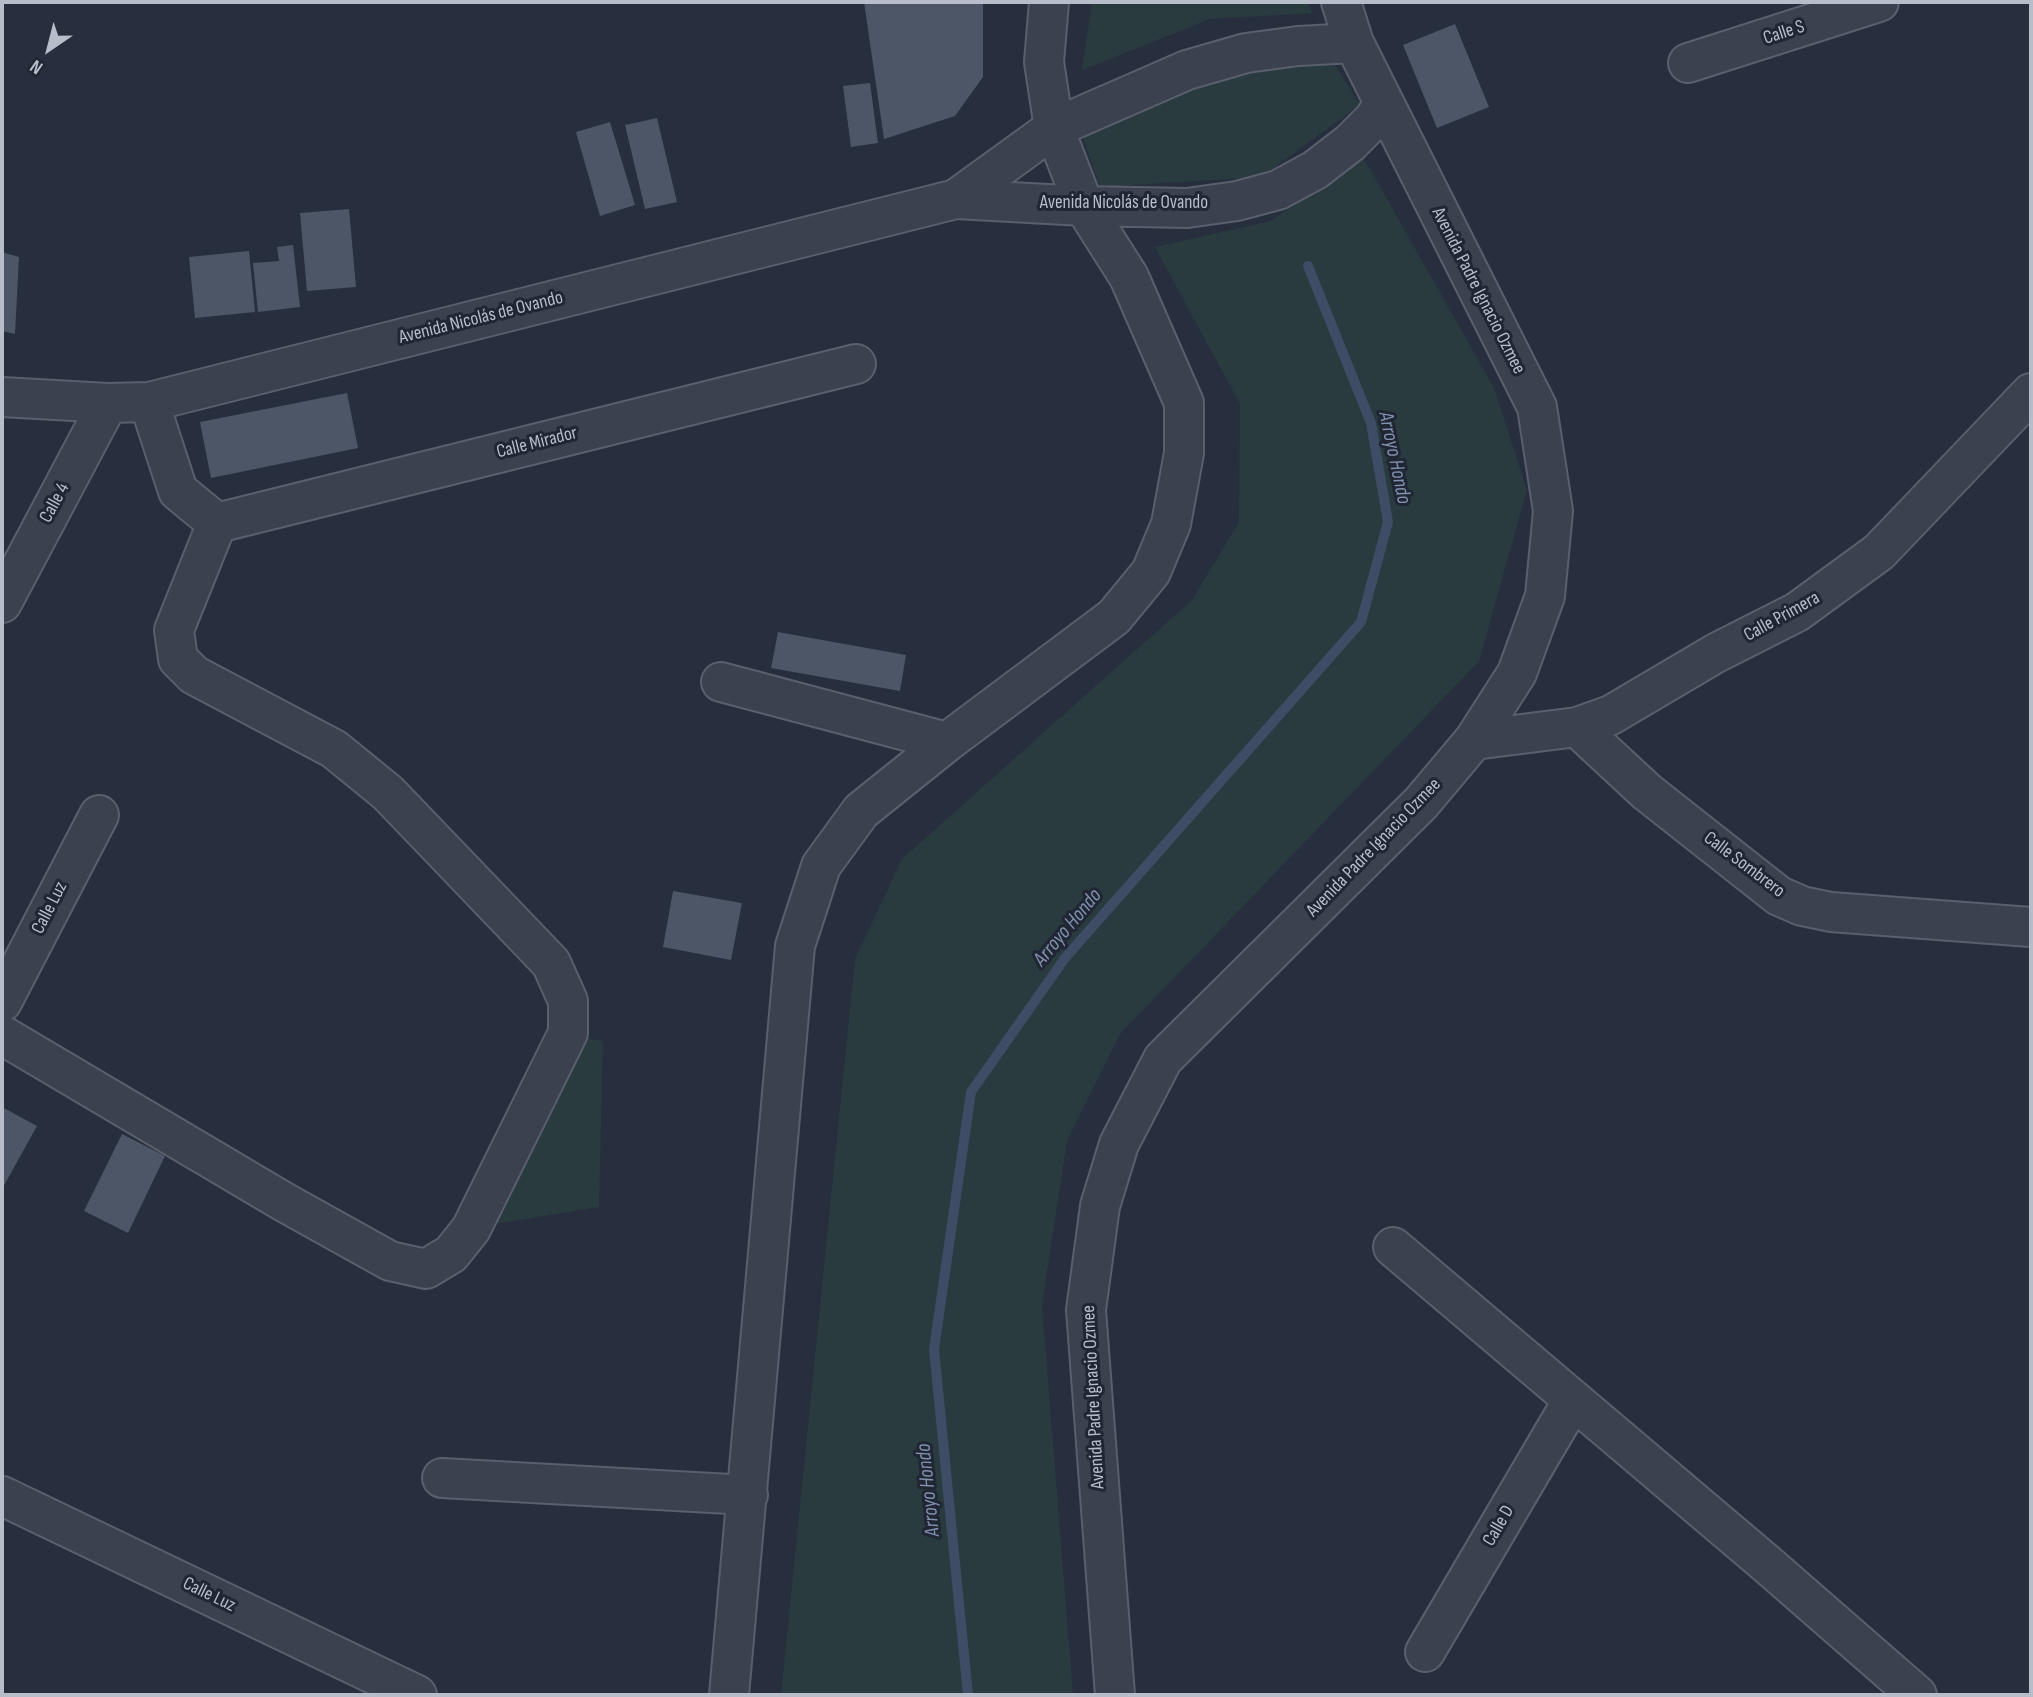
<!DOCTYPE html>
<html>
<head>
<meta charset="utf-8">
<style>
  body { margin:0 }
  #map { position:relative; width:2033px; height:1697px; overflow:hidden; background:#272f3e; font-family:"Sofia Sans Condensed",sans-serif }
  canvas { display:block }
  .frame { position:absolute; inset:0; border:4px solid #b7bdc9; pointer-events:none }
  .north { position:absolute; left:14px; top:14px; width:70px; height:70px; -webkit-text-stroke:5px #202633; paint-order:stroke; rotate:215deg; font-size:19px; font-weight:700; line-height:28px; text-align:center; color:#b7bdc9 }
  .north::after { content:''; display:block; margin:auto; width:24px; height:32px; background:#b7bdc9; clip-path:polygon(50% 0,100% 100%,50% 72%,0 100%) }
</style>
</head>
<body>
<div id="map">
<canvas width="2033" height="1697"></canvas>
<div class="frame"></div>
<div class="north">N</div>
</div>
<script>
const context = document.querySelector('canvas').getContext('2d');
context.lineJoin = 'round';
function fillPath(path, color) { context.fillStyle = color; context.fill(path, 'evenodd'); }
const toPath = rows => new Path2D(rows.map(r => 'M' + r).join(''));
function stroke(path, color, width, dash) { context.strokeStyle = color; context.lineWidth = width; context.lineCap = dash ? 'butt' : 'round'; context.setLineDash(dash || []); context.stroke(path); }
function write(font, color, halo, rows, align = 'center') {
  context.font = font + ' "Sofia Sans Condensed",sans-serif'; context.lineWidth = 6; context.setLineDash([]); context.textBaseline = 'middle'; context.strokeStyle = halo; context.fillStyle = color; for (const [text, x, y, turn = 0] of rows) {
    context.save(); context.translate(x, y); context.rotate((+turn || 0) * Math.PI / 180); context.textAlign = isNaN(turn) ? turn : align; if (halo) context.strokeText(text, 0, 0); context.fillText(text, 0, 0); context.restore();
  }
}
fillPath(toPath([
  [1092,2,1308,2,1312,13,1210,19,1082,70],
  [1331,59,1360,105,1261,177,1100,187,1079,127,1198,74],
  [1362,155,1494,388,1527,490,1479,661,1120,1034,1067,1141,1042,1305,1073,1695,781,1695,855,959,902,859,1192,600,1239,522,1240,404,1155,247,1271,221],
  [585,1038,603,1041,599,1207,488,1225]
]), '#293b3f');
stroke(toPath([
  [968,1695,934,1349,971,1092,1065,958,1361,622,1388,522,1371,423,1308,266]
]), '#3e4c65', 10);
fillPath(toPath([
  [864,2,983,2,983,77,955,116,884,139],
  [1455,24,1489,107,1437,128,1403,45],
  [870,83,878,143,851,147,843,86],
  [657,118,677,202,645,209,625,125],
  [610,122,635,205,600,216,576,132],
  [349,209,356,287,307,291,300,213],
  [293,245,300,307,258,312,253,263,279,261,277,247],
  [249,251,255,312,195,318,189,257],
  [2,252,19,257,15,334,2,331],
  [347,393,358,448,211,478,200,422],
  [778,632,906,655,900,691,771,668],
  [673,891,742,903,731,960,663,947],
  [2,1107,37,1126,2,1189],
  [122,1134,165,1156,128,1233,84,1211]
]), '#4d5666');
const minor = toPath([
  [1688,63,1879,2],
  [956,199,1054,128,1187,70,1246,53,1298,46,1354,43],
  [2,397,108,403,149,402,956,199,1084,206,1187,208,1237,201,1278,190,1315,170,1350,143,1374,119,1384,103],
  [149,402,178,491,217,523],
  [217,523,856,364],
  [2,603,108,403],
  [721,682,947,742],
  [1577,727,1647,792,1779,896,1802,906,1831,912,2031,927],
  [1474,740,1577,727,1611,715,1716,653,1797,612,1879,552,2031,393],
  [2,1002,99,815],
  [2,1035,284,1202,390,1261,426,1269,451,1254,471,1229,568,1033,568,1001,551,963,388,793,334,749,194,675,178,659,174,630,217,523],
  [1393,1247,1768,1565,1917,1695],
  [442,1478,748,1495],
  [2,1496,417,1695],
  [1425,1652,1573,1400],
  [729,1695,795,946,821,866,861,811,947,742,1114,617,1151,572,1171,524,1184,453,1184,403,1129,277,1084,206,1054,128,1044,62,1049,2],
  [1115,1695,1086,1310,1100,1206,1119,1144,1163,1059,1421,803,1474,740,1517,673,1545,596,1553,511,1537,407,1354,43,1341,2]
]);
stroke(minor, '#595f6c', 42);
stroke(minor, '#3b414e', 38);
write('19px', '#b7bdc9', '#202633', [
  ["Calle S",1784,33,-18],
  ["Avenida Nicolás de Ovando",1124,203],
  ["Avenida Padre Ignacio Ozmee",1478,291,63],
  ["Avenida Nicolás de Ovando",481,318,-14],
  ["Calle Mirador",537,443,-14],
  ["Calle 4",55,503,-62],
  ["Calle Primera",1782,617,-29],
  ["Avenida Padre Ignacio Ozmee",1374,848,-46],
  ["Calle Sombrero",1744,865,37],
  ["Calle Luz",50,908,-63],
  ["Avenida Padre Ignacio Ozmee",1094,1397,-93],
  ["Calle D",1499,1526,-60],
  ["Calle Luz",209,1595,26]
]);
write('italic 21px', '#8191ae', '#202633', [
  ["Arroyo Hondo",1394,458,78],
  ["Arroyo Hondo",1068,928,-50],
  ["Arroyo Hondo",929,1490,-96]
]);
</script>
</body>
</html>
